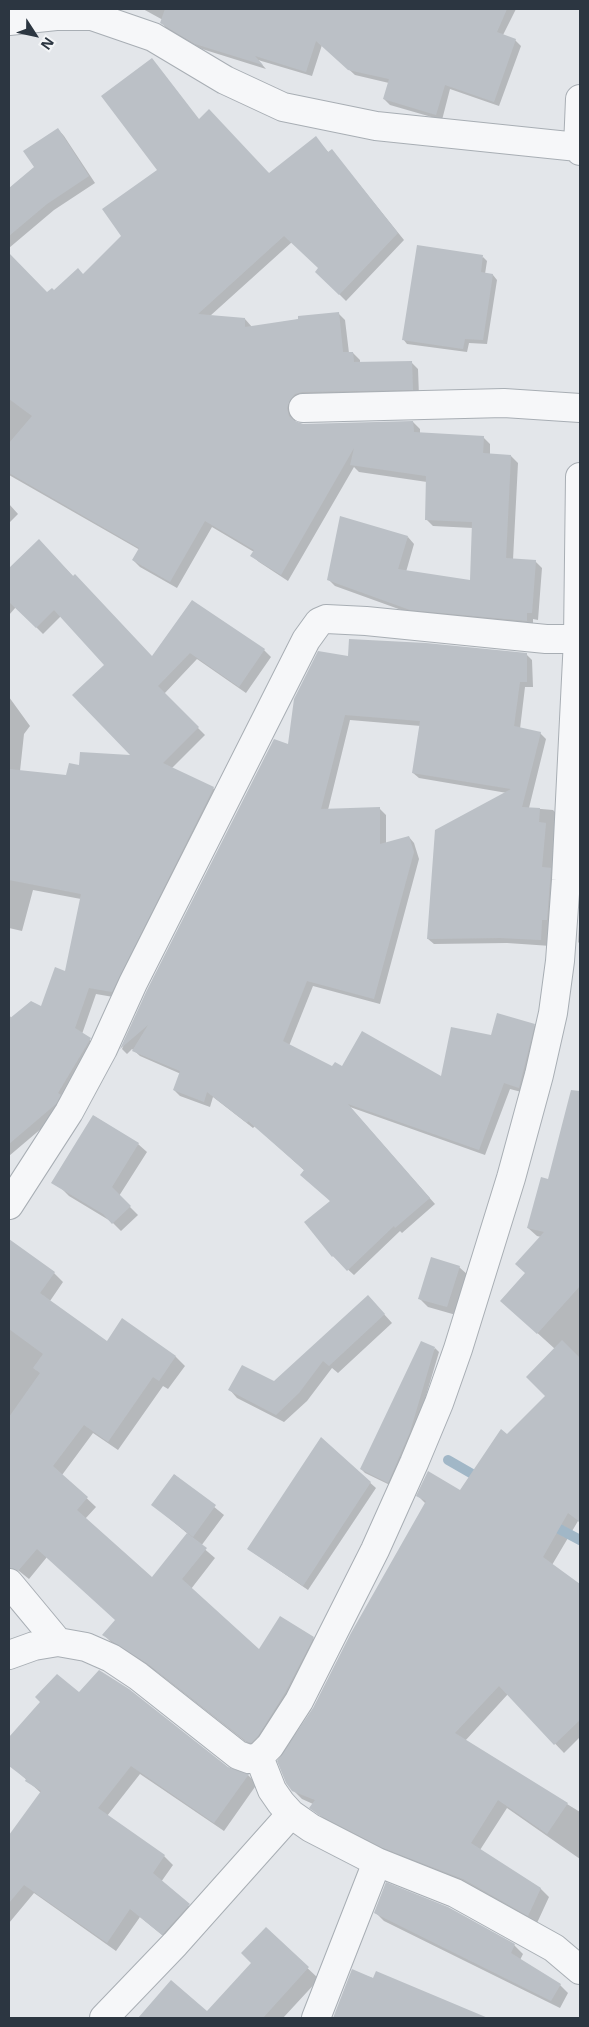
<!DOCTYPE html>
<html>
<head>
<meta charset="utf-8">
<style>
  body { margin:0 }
  #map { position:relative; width:589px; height:2027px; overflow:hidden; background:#e3e6ea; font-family:"Open Sans",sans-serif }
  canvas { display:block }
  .frame { position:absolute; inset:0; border:10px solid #2c3641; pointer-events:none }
  .north { position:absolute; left:10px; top:10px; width:50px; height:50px; -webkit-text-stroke:4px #f3f5f7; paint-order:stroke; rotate:125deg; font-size:14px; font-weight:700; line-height:20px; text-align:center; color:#2c3641 }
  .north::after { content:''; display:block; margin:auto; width:18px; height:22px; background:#2c3641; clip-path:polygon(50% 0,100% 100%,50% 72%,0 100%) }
</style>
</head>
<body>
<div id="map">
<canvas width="589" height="2027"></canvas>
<div class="frame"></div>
<div class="north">N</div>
</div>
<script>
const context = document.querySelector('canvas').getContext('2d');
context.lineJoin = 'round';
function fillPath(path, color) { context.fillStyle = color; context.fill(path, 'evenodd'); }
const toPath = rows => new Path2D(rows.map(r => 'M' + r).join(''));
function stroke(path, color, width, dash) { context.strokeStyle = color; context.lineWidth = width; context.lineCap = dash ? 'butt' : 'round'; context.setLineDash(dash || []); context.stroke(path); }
fillPath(toPath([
  [143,9,287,9,338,24,344,9,516,9,503,35,515,40,521,46,499,106,450,89,442,120,390,105,384,99,389,83,355,75,322,45,312,76,258,60,266,69,202,49,167,29,162,23,163,20],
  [152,59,199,120,270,174,316,138,329,153,338,158,404,240,346,301,317,272,320,268,292,242,210,316,245,319,252,327,338,313,345,320,349,353,353,353,360,360,360,363,411,362,418,369,419,396,294,416,296,423,303,425,413,422,420,429,420,434,483,437,490,444,490,455,511,456,518,463,513,560,535,561,542,568,538,620,533,619,533,628,418,616,335,586,328,579,408,537,414,544,406,572,471,582,473,528,433,526,426,519,427,482,359,472,354,467,288,581,259,562,252,556,254,552,212,527,177,588,140,567,133,560,140,550,9,475,9,254,47,294,84,276,122,236,159,171],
  [58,129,64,136,95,183,54,210,9,248,9,189,35,168],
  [483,257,487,261,485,274,493,275,497,280,487,344,469,343,467,352,407,344,403,339],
  [9,504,18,514,9,523],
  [39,541,152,658,192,601,264,650,271,657,246,693,197,659,164,694,205,735,172,768,213,788,220,795,119,998,96,994,82,1034,97,1046,62,1111,9,1156,9,1014,11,1018,42,1008,66,973,81,899,33,890,22,931,9,928,9,697,30,726,24,734,20,771,67,776,80,766,134,757,105,665,61,616,43,634,16,607,9,615,9,570],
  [526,654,532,660,533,687,525,687,520,729,540,733,546,739,529,808,553,810,559,816,551,946,507,943,434,944,428,939,507,793,419,778,413,773,421,726,350,720,328,810,380,809,386,815,386,844,409,837,414,843,419,859,380,1004,313,986,289,1046,332,1068,442,1078,492,1036,534,1025,540,1031,525,1093,510,1089,485,1155,350,1107,435,1204,402,1233,400,1231,354,1275,333,1256,331,1202,305,1171,255,1126,253,1128,213,1097,210,1107,180,1096,174,1090,181,1074,140,1056,132,1049,127,1054,122,1049,148,990,289,745,349,657],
  [580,911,580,944,578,942],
  [94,1116,138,1144,147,1152,119,1196,138,1215,121,1231,112,1222,69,1196,61,1188],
  [565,1120,580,1124,580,1523,578,1521,552,1565,580,1586,580,1737,564,1753,508,1694,465,1741,580,1812,580,1859,507,1808,480,1850,540,1888,549,1897,537,1923,394,1856,329,1823,311,1808,313,1804,302,1799,293,1790,314,1709,426,1504,418,1496,460,1492,507,1435,547,1396,555,1349,511,1309,541,1237,537,1236,528,1228,549,1180],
  [18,1247,54,1273,63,1282,50,1301,107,1342,123,1320,176,1357,185,1366,168,1389,163,1386,118,1450,93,1433,62,1475,96,1507,85,1519,152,1578,188,1534,153,1505,175,1475,224,1515,201,1546,215,1558,191,1589,259,1651,313,1638,322,1647,256,1750,158,1673,113,1644,104,1635,116,1620,47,1557,29,1579,9,1563,9,1260],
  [459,1267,468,1275,456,1315,428,1307,419,1298],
  [375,1304,392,1323,338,1373,332,1368,307,1401,284,1422,237,1398,230,1390,274,1382],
  [435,1348,439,1352,414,1436,392,1486,365,1473,361,1469],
  [321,1439,376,1488,308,1590,248,1549],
  [79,1694,228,1768,248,1775,257,1784,224,1831,140,1774,107,1816,164,1856,173,1865,161,1882,198,1914,172,1943,140,1917,116,1951,34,1893,9,1923,9,1837,41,1793,9,1764,13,1760,9,1756,9,1739,42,1702],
  [375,1912,514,1945,523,1954,520,1960,560,1985,568,1993,560,2008,384,1921],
  [266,1929,319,1979,283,2018,157,2018,207,2013,252,1963],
  [353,1971,412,1992,401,2018,334,2018]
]), '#0003');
stroke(toPath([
  [448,1460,481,1479],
  [548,1523,580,1540]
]), '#a1b7c7', 10);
fillPath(toPath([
  [165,9,507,9,497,32,516,39,494,102,445,85,436,115,383,99,389,79,348,70,316,41,306,72,255,56,263,65,195,44,160,23],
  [152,58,199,119,209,109,269,173,316,136,328,152,332,149,398,233,339,295,315,272,318,268,284,236,198,314,245,318,245,327,298,319,298,316,339,312,343,352,353,352,354,362,412,361,413,390,302,392,295,394,290,400,287,408,289,416,295,421,303,424,413,421,414,432,484,436,483,453,511,455,506,558,536,560,532,613,527,613,527,621,410,610,327,580,340,516,408,536,398,569,470,580,472,522,425,520,426,476,350,465,354,448,281,575,250,556,254,550,205,521,170,582,132,560,139,548,9,473,9,443,32,416,9,399,9,253,47,292,52,288,54,290,78,268,83,274,121,236,102,209,157,170,101,96],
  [58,128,89,176,47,204,9,236,9,188,34,167,23,151],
  [417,245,483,255,481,272,493,274,483,340,465,339,463,349,402,340],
  [39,539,73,576,75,574,152,656,192,600,265,649,239,687,190,653,158,686,199,727,163,763,214,787,112,992,89,988,75,1028,91,1038,58,1093,61,1095,56,1104,9,1144,9,1019,31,1001,41,1006,55,967,65,971,81,894,9,880,9,769,66,775,69,763,79,765,80,752,130,755,72,695,104,665,54,610,36,628,9,602,9,568],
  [349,639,426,643,527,653,527,682,520,682,514,726,541,732,522,807,540,808,539,822,546,823,542,867,551,868,547,920,542,920,541,940,500,938,427,939,435,830,511,789,412,773,420,721,345,715,321,809,380,807,380,844,409,836,414,852,374,999,307,981,283,1041,332,1066,335,1062,342,1066,362,1031,441,1076,451,1027,491,1035,497,1013,535,1024,519,1088,504,1083,479,1150,348,1104,430,1198,395,1228,394,1226,347,1271,333,1256,332,1257,304,1222,330,1201,300,1175,304,1170,248,1121,247,1123,207,1092,204,1102,173,1090,180,1071,132,1051,148,1025,120,1049,147,990,274,739,288,744,294,699,318,651,348,656],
  [571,1090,580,1091,580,1286,537,1334,500,1301,525,1273,515,1264,544,1232,527,1228,541,1177,548,1179],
  [93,1115,139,1143,112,1187,131,1206,112,1224,103,1214,51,1183],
  [9,1239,55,1272,40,1293,107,1341,122,1318,176,1356,159,1381,153,1377,108,1442,84,1425,53,1466,88,1497,77,1510,152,1577,187,1533,207,1548,182,1579,259,1649,280,1616,314,1637,285,1693,258,1736,251,1743,246,1741,148,1664,102,1635,115,1620,37,1549,18,1571,9,1568,9,1417,40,1373,33,1368,43,1354,9,1329],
  [431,1257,460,1266,447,1307,418,1299],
  [368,1295,385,1314,329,1366,323,1361,299,1393,276,1415,228,1390,242,1365,274,1381],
  [562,1340,580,1358,580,1522,568,1513,543,1557,580,1584,580,1720,554,1745,499,1686,455,1733,568,1803,547,1834,498,1800,471,1843,541,1888,528,1916,463,1879,383,1848,319,1815,309,1808,315,1800,292,1791,286,1783,277,1761,313,1708,351,1633,426,1501,416,1496,428,1471,460,1490,501,1429,507,1434,545,1396,526,1377],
  [421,1341,435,1347,410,1432,388,1483,360,1469],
  [321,1437,371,1482,303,1586,247,1549],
  [174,1474,216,1505,193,1537,151,1505],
  [99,1670,129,1689,228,1767,249,1774,214,1823,131,1766,98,1808,165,1855,153,1873,190,1904,162,1935,130,1909,107,1943,24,1885,9,1903,9,1835,41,1791,25,1781,26,1779,9,1766,9,1737,40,1702,35,1697,57,1674,79,1692],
  [386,1882,448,1907,515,1944,511,1953,561,1984,551,2001,374,1913],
  [266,1927,309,1967,263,2018,138,2018,171,1980,207,2011,251,1963,241,1953],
  [352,1969,373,1978,376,1971,488,2018,333,2018]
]), '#bbc0c6');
const street = toPath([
  [9,21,56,16,92,16,153,37,225,80,283,107,376,126,578,147],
  [580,99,578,147,580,151],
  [303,408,504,403,580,408],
  [9,1205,69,1112,103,1049,133,983,306,640,319,622,326,619,366,621,546,639,578,639],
  [9,1583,58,1642],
  [9,1655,34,1646,58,1642,86,1647,111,1658,138,1676,238,1755,249,1759,259,1757,270,1746,299,1701,375,1550,414,1463,439,1403,458,1349,511,1178,539,1075,553,1013,560,961,566,880,578,639,580,477],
  [259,1757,272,1790,281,1803,291,1814,311,1828,377,1862,455,1893,554,1948,580,1970],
  [104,2018,175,1944,291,1814],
  [316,2018,377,1862]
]);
stroke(street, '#a8aeb4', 30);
stroke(street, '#f6f7f9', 28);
</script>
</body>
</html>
